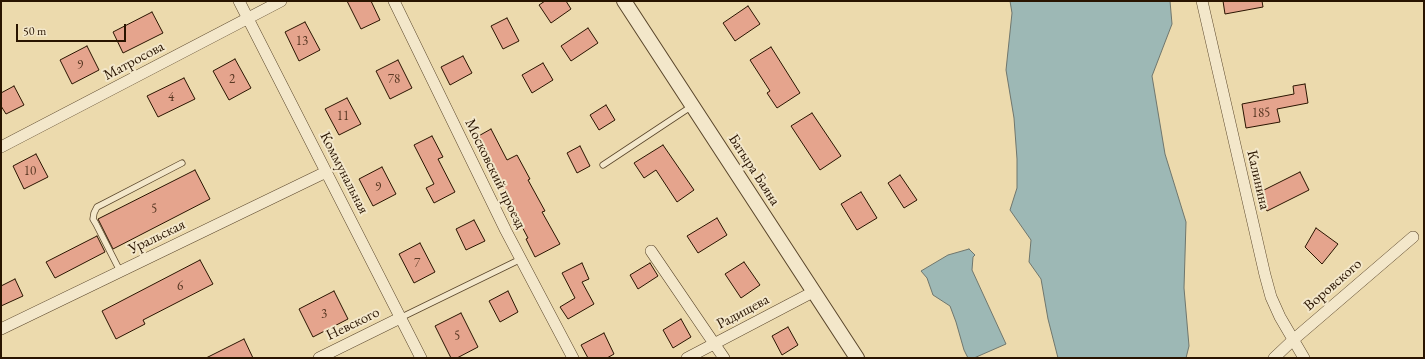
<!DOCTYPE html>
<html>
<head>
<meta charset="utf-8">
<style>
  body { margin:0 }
  #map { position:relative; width:1425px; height:359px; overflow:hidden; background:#ecdaad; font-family:"EB Garamond",serif }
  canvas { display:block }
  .frame { position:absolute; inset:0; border:2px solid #291400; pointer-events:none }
  .scale { position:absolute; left:16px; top:24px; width:110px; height:18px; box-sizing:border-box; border:2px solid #291400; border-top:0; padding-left:5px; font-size:12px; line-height:14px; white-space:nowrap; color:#291400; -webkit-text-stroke:3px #f3e7ca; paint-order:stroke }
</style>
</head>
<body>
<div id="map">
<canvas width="1425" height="359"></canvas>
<div class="frame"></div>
<div class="scale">50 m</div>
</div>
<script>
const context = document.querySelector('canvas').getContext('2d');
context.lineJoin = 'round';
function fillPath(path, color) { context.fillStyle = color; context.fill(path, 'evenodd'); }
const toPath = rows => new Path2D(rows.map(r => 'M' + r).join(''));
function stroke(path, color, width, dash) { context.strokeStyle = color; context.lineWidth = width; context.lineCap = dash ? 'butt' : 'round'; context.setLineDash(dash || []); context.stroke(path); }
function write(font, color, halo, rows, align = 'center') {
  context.font = font + ' "EB Garamond",serif'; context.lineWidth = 4; context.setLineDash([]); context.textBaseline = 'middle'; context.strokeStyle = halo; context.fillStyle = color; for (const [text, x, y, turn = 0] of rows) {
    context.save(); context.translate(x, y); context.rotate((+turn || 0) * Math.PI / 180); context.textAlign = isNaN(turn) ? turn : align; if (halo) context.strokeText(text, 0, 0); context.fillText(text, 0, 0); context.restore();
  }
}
const water = toPath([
  [1010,1,1170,1,1172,24,1152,76,1165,154,1186,222,1184,288,1189,346,1186,358,1058,358,1048,319,1041,279,1029,262,1031,240,1010,210,1017,188,1017,159,1014,118,1006,70,1012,13,1010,1],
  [969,249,975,255,973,257,972,270,1006,344,974,358,968,358,964,350,956,322,950,306,933,295,927,278,921,271,948,255,969,249]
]);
fillPath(water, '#9db8b5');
stroke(water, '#6f766d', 1);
const building = toPath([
  [347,1,371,1,380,20,361,29,347,1],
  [545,1,566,1,571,9,551,23,539,5,545,1],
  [1223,1,1262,1,1263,7,1225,14,1223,1],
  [748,6,760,24,735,41,723,23,748,6],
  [152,12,163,33,123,53,113,32,152,12],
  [507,18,519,41,503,49,491,26,507,18],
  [305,22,320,50,299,61,285,32,305,22],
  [588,28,598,43,571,61,561,46,588,28],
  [87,46,99,70,72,84,60,60,87,46],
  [771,47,800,93,777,108,767,93,770,91,750,60,771,47],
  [463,56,472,73,450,85,441,67,463,56],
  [235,59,251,88,229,100,213,71,235,59],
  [398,60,412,88,390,99,376,71,398,60],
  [543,63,553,80,532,93,522,75,543,63],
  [184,78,195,99,158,117,147,96,184,78],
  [1305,84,1308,103,1277,109,1280,122,1246,128,1242,104,1294,94,1293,86,1305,84],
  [14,86,24,105,6,114,1,106,1,93,14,86],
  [347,98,361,124,339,135,325,109,347,98],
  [606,105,615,120,599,130,590,115,606,105],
  [812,113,841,156,820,170,791,126,812,113],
  [491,129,507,160,517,155,530,179,528,180,545,211,542,212,560,244,535,257,526,239,528,238,511,206,512,205,488,158,487,159,475,138,491,129],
  [432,136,443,157,438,159,455,192,434,203,426,188,434,184,414,145,432,136],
  [663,145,694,190,677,202,656,170,644,178,634,163,663,145],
  [580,146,590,166,577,173,567,153,580,146],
  [36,154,48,177,24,189,13,166,36,154],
  [382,167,396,194,373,206,359,179,382,167],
  [195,170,210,199,113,249,98,219,195,170],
  [1300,172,1309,190,1267,211,1258,193,1300,172],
  [900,175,917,200,904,208,888,183,900,175],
  [861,192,877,218,857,230,841,204,861,192],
  [717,218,727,235,698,253,687,236,717,218],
  [474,220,485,241,466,250,456,229,474,220],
  [1316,228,1338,244,1322,264,1305,247,1316,228],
  [97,236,105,252,55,278,46,262,97,236],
  [420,243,435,272,414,283,399,254,420,243],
  [200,260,213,284,143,320,145,324,116,339,102,311,200,260],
  [744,262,760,285,741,298,725,274,744,262],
  [582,263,589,279,582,282,594,304,568,319,560,307,575,298,562,273,582,263],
  [650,263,658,276,638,289,630,275,650,263],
  [15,279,23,296,1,306,1,286,15,279],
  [334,291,348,319,313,337,299,309,334,291],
  [508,291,518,312,500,322,489,301,508,291],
  [461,313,478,347,457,358,451,358,435,326,461,313],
  [681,319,691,337,673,348,663,330,681,319],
  [788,327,798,345,782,355,772,336,788,327],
  [604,333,614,354,607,358,588,358,581,345,604,333],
  [244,339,253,358,206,358,244,339]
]);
fillPath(building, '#e5a48d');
stroke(building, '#291400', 1);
const service = toPath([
  [603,165,692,106],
  [120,271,96,224,93,219,94,213,97,207,103,204,182,163],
  [400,318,521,259]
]);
const minor = toPath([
  [239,1,421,358],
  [394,1,506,231,573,358],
  [1202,1,1265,275,1271,297,1280,317,1304,358],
  [1,147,281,1],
  [651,251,724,358],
  [1,329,326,172],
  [319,358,400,318],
  [687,358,813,292],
  [1274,358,1293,340,1413,237]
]);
const tertiary = toPath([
  [624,1,857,358]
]);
stroke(service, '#5a462b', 7);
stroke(minor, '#5a462b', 12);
stroke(tertiary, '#5a462b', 16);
stroke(service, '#f3e7ca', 5.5);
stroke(minor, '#f3e7ca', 11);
stroke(tertiary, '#f3e7ca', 14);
write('13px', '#583823', null, [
  ["13",302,41],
  ["9",80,65],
  ["2",232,79],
  ["78",394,79],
  ["4",171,97],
  ["185",1261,113],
  ["11",343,116],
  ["10",30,171],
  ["9",378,187],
  ["5",154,209],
  ["7",417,263],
  ["6",180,286],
  ["3",324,314],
  ["5",457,336]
]);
write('15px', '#291400', '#f3e7ca', [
  ["Матросова",134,61,-28],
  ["Батыра Баяна",754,170,57],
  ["Коммунальная",344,173,63],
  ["Московский проезд",495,174,64],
  ["Калинина",1258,180,77],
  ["Уральская",157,237,-26],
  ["Воровского",1333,285,-41],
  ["Радищева",743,312,-28],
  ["Невского",353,324,-26]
]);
</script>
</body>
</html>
